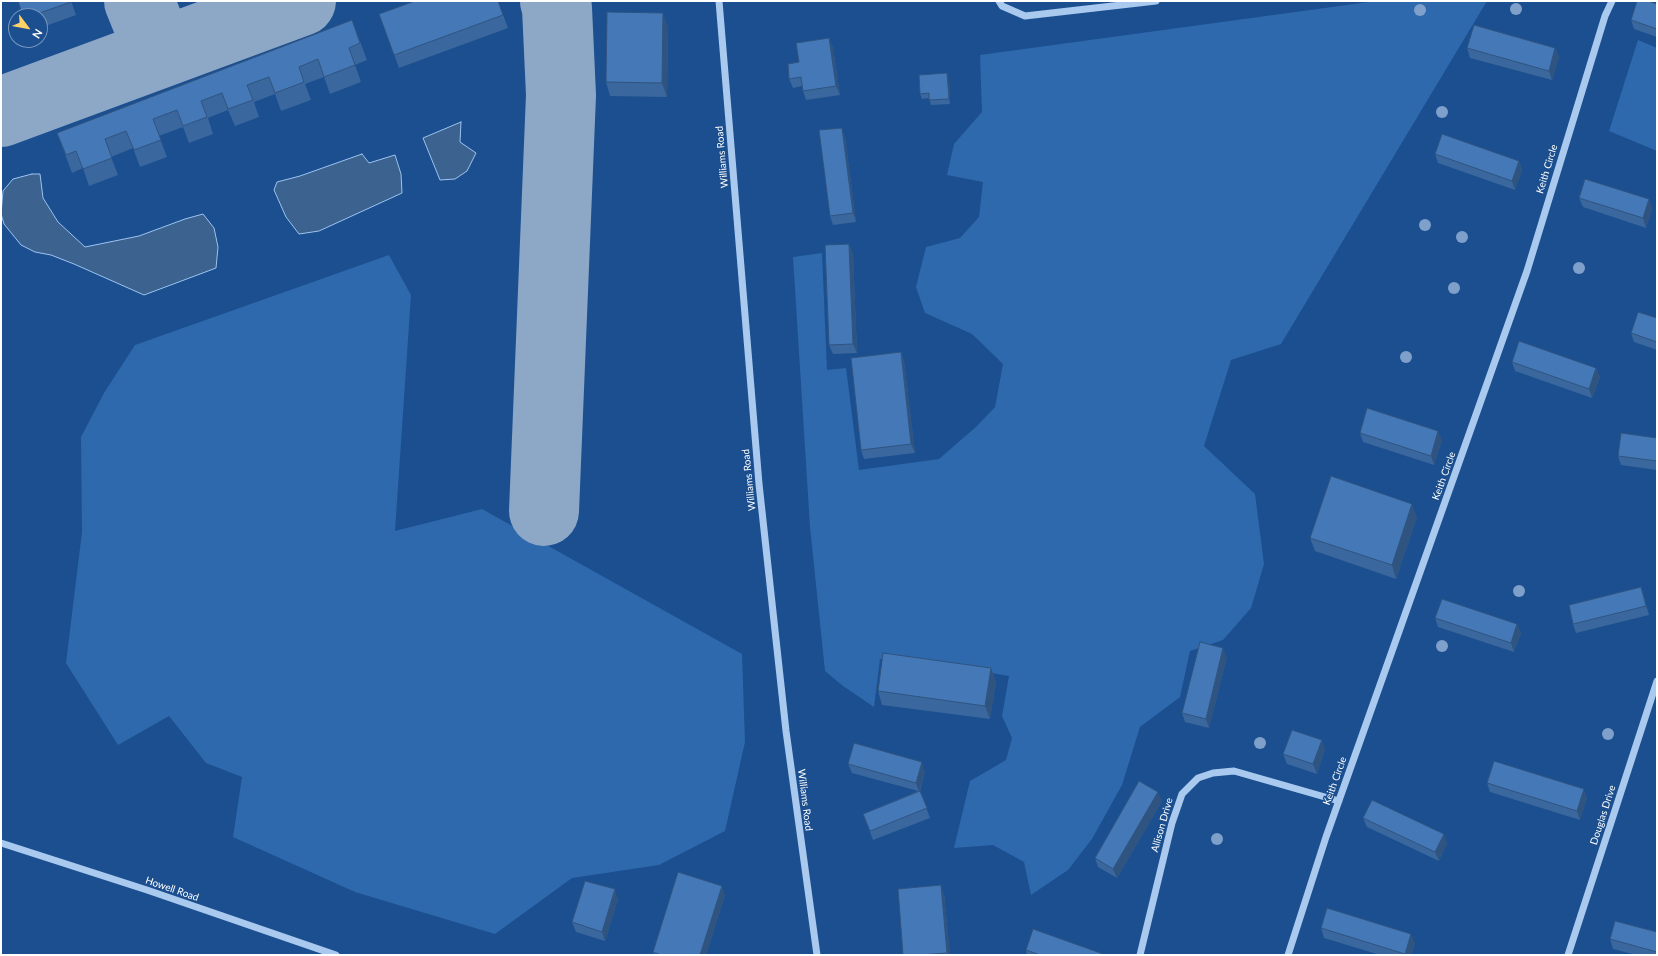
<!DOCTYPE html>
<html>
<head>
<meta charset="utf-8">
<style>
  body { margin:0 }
  #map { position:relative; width:1658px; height:956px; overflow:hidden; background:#1b4f8f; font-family:Lato,sans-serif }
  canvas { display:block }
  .frame { position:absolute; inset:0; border:2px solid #fff; pointer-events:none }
  .north { position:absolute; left:8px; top:8px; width:40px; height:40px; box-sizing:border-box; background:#1b4f8f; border:1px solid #7695bc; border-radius:50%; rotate:122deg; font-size:11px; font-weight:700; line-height:16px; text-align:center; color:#fff }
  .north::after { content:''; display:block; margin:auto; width:14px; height:18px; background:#ffd166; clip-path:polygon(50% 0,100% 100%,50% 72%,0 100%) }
</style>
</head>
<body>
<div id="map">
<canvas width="1658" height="956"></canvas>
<div class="frame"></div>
<div class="north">N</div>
</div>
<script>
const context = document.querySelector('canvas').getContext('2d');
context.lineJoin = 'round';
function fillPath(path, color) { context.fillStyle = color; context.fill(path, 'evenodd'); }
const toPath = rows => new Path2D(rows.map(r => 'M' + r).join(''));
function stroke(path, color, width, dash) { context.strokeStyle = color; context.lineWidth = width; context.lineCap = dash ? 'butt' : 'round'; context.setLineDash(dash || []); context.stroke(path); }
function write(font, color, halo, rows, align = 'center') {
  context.font = font + ' Lato,sans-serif'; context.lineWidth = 3; context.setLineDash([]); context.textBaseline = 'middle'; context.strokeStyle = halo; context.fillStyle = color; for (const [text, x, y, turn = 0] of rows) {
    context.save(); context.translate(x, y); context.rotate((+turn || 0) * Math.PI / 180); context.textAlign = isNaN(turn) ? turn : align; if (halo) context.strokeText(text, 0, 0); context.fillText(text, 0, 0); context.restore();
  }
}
fillPath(toPath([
  [1376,1,1487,1,1281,344,1231,360,1204,446,1255,494,1264,564,1251,608,1223,640,1190,651,1180,697,1140,727,1122,785,1092,839,1068,870,1031,895,1024,862,993,845,954,848,970,781,1006,760,1012,738,1002,716,1009,676,961,668,880,659,874,707,843,686,825,671,810,527,793,257,822,253,827,370,846,368,859,470,939,459,977,426,995,407,1003,364,972,334,925,313,916,287,926,247,960,238,979,217,983,182,947,175,954,144,982,112,980,55],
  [1638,40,1657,48,1657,151,1609,131],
  [389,255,411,295,395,531,482,509,742,654,745,742,725,831,659,865,572,878,495,934,355,892,233,837,242,777,206,763,169,716,118,745,66,663,82,532,81,437,104,393,135,345]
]), '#2e69ad');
const water = toPath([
  [461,122,460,142,476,153,467,171,455,179,440,180,423,138,461,122],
  [362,154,369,163,395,155,401,174,402,193,319,231,299,234,286,217,274,190,277,182,300,176,362,154],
  [32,174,40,174,43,198,58,222,85,247,139,236,185,219,203,214,214,228,218,247,216,268,144,295,74,264,51,255,35,252,21,245,4,224,1,214,3,191,13,179,32,174]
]);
fillPath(water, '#3c6290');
stroke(water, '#9cc4f0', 1);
stroke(toPath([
  [139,1,160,53],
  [1,112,301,1],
  [544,511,561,95,557,8,555,1]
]), '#8da7c7', 70);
stroke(toPath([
  [719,1,759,484,786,731,817,955],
  [999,1,1002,6,1025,16,1156,1],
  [1,843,147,890,336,955],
  [1140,955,1172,823,1182,794,1198,778,1213,773,1234,771,1339,801],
  [1288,955,1326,837,1527,271,1605,16,1612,1],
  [1568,955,1657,681]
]), '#a9c9ee', 7);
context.fillStyle = '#7ea0ca';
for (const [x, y] of [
  [1516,9],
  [1420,10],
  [1442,112],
  [1425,225],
  [1462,237],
  [1579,268],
  [1454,288],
  [1406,357],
  [1519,591],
  [1442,646],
  [1608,734],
  [1260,743],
  [1217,839]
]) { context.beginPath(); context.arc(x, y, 6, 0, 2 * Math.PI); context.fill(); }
fillPath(toPath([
  [71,1,76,15,40,28,40,16,23,16],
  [498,1,508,28,399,68,379,14],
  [1657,4,1657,37,1634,29,1631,20],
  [352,20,367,60,355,65,361,82,330,94,324,77,305,84,311,100,281,111,275,94,254,102,259,117,235,126,228,110,208,118,213,134,189,143,183,127,159,136,167,157,140,167,133,148,111,157,118,175,89,186,83,168,72,173,57,133],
  [668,26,667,97,610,96,606,82],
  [829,38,833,48,840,95,806,100,803,91,802,86,793,88,789,79,799,62],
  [1467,48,1555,48,1559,57,1552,80,1470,58],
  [949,78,950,104,931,105,929,98,922,99,920,94],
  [845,137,856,222,833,225,830,216],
  [1435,154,1519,161,1522,170,1515,190,1438,163],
  [1579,198,1649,199,1652,209,1646,228,1583,207],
  [853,253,857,353,833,354,829,345],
  [1657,318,1657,350,1634,342,1631,333],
  [901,352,904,361,915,453,864,459,861,450],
  [1512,362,1596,368,1600,377,1592,398,1515,371],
  [1360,433,1442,440,1434,465,1363,442],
  [1657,438,1657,470,1621,465,1618,456],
  [1417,517,1396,579,1315,551,1310,538],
  [1641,587,1644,596,1649,615,1576,633,1573,624],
  [1435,618,1517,624,1521,633,1514,652,1438,627],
  [1227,657,1209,728,1185,722,1182,713],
  [991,668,996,682,990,719,882,705,878,691],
  [1325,749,1317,774,1287,764,1283,754],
  [848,764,925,772,920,791,930,818,873,840,863,814,918,791,852,773],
  [1487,783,1587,798,1580,820,1490,792],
  [1162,801,1117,878,1098,867,1095,858],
  [1363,818,1447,843,1439,861,1367,827],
  [944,894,950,955,903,955],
  [725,895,706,955,654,955,653,952],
  [618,899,605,941,576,932,572,922],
  [1321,928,1415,943,1411,955,1380,955,1324,938],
  [1657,932,1657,955,1636,955,1613,949,1610,939],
  [1026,950,1106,955,1027,955]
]), '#3a679d');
fillPath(toPath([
  [663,13,668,26,667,97,662,83],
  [829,38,833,48,840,95,836,86],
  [1555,48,1559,57,1552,80,1549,71],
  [947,73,949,78,950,104,949,99],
  [842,128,845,137,856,222,853,213],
  [1519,161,1522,170,1515,190,1512,181],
  [1649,199,1652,209,1646,228,1643,218],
  [849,244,853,253,857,353,853,344],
  [901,352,904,361,915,453,911,444],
  [1596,368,1600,377,1592,398,1589,389],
  [1438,431,1442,440,1434,465,1431,456],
  [1412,504,1417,517,1396,579,1392,565],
  [1641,587,1644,596,1649,615,1646,606],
  [1517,624,1521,633,1514,652,1511,643],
  [1223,648,1227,657,1209,728,1206,719],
  [991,668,996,682,990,719,985,706],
  [1322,740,1325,749,1317,774,1313,764],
  [922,762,925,772,919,792,916,783],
  [1584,789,1587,798,1580,820,1577,811],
  [1158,792,1162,801,1117,878,1113,869],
  [1444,834,1447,843,1439,861,1435,852],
  [941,885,944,894,950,955,948,955,947,953],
  [722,886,725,895,706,955,700,955],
  [615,889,618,899,605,941,602,932],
  [1411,934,1415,943,1411,955,1405,955]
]), '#305480');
const building = toPath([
  [18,1,71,1,71,2,31,16,23,16,18,1],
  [415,1,498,1,503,15,394,55,379,14,415,1],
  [1637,1,1648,1,1657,4,1657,29,1631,20,1637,1],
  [607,12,663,13,662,83,606,82,607,12],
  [352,20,360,43,349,48,355,65,324,77,318,59,299,67,304,82,275,93,269,77,247,85,253,100,228,109,222,93,201,101,207,117,183,126,177,110,153,119,161,140,134,150,126,131,105,139,112,158,83,169,76,151,66,155,57,133,352,20],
  [1474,25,1555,48,1549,71,1467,48,1474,25],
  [829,38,836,86,803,91,801,77,789,79,788,64,799,62,796,43,829,38],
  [947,73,949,99,929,100,929,93,920,94,919,75,947,73],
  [842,128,853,213,830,216,819,130,842,128],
  [1442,134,1519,161,1512,181,1435,154,1442,134],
  [1585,179,1649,199,1643,218,1579,198,1585,179],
  [849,244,853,344,829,345,825,245,849,244],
  [1638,312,1657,318,1657,342,1631,333,1638,312],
  [1519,341,1596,368,1589,389,1512,362,1519,341],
  [901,352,911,444,861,450,851,358,901,352],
  [1367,408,1438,431,1431,456,1360,433,1367,408],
  [1621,433,1657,438,1657,461,1618,456,1621,433],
  [1331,476,1412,504,1392,565,1310,538,1331,476],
  [1641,587,1646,606,1573,624,1569,605,1641,587],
  [1442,599,1517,624,1511,643,1435,618,1442,599],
  [1200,642,1223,648,1206,719,1182,713,1200,642],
  [883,653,991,668,985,706,878,691,883,653],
  [1292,730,1322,740,1313,764,1283,754,1292,730],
  [854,743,922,762,916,783,848,764,854,743],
  [1494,761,1584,789,1577,811,1487,783,1494,761],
  [1139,781,1158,792,1113,869,1095,858,1139,781],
  [920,791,927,808,870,831,863,814,920,791],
  [1372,800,1444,834,1435,852,1363,818,1372,800],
  [678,872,722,886,700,955,661,955,653,952,678,872],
  [585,881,615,889,602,932,572,922,585,881],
  [941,885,947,953,920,955,903,955,898,889,941,885],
  [1327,908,1411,934,1405,954,1321,928,1327,908],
  [1615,921,1657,932,1657,952,1610,939,1615,921],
  [1033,929,1106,955,1040,955,1026,950,1033,929]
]);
fillPath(building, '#4478b7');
stroke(building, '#305480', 1);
write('10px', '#fff', '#1b4f8f', [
  ["Williams Road",722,157,-95],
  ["Keith Circle",1547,169,-73],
  ["Keith Circle",1444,476,-70],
  ["Williams Road",749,480,-96],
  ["Keith Circle",1335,781,-70],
  ["Williams Road",805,800,83],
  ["Douglas Drive",1603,815,-72],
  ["Allison Drive",1162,825,-74],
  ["Howell Road",172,889,19]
]);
</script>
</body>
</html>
